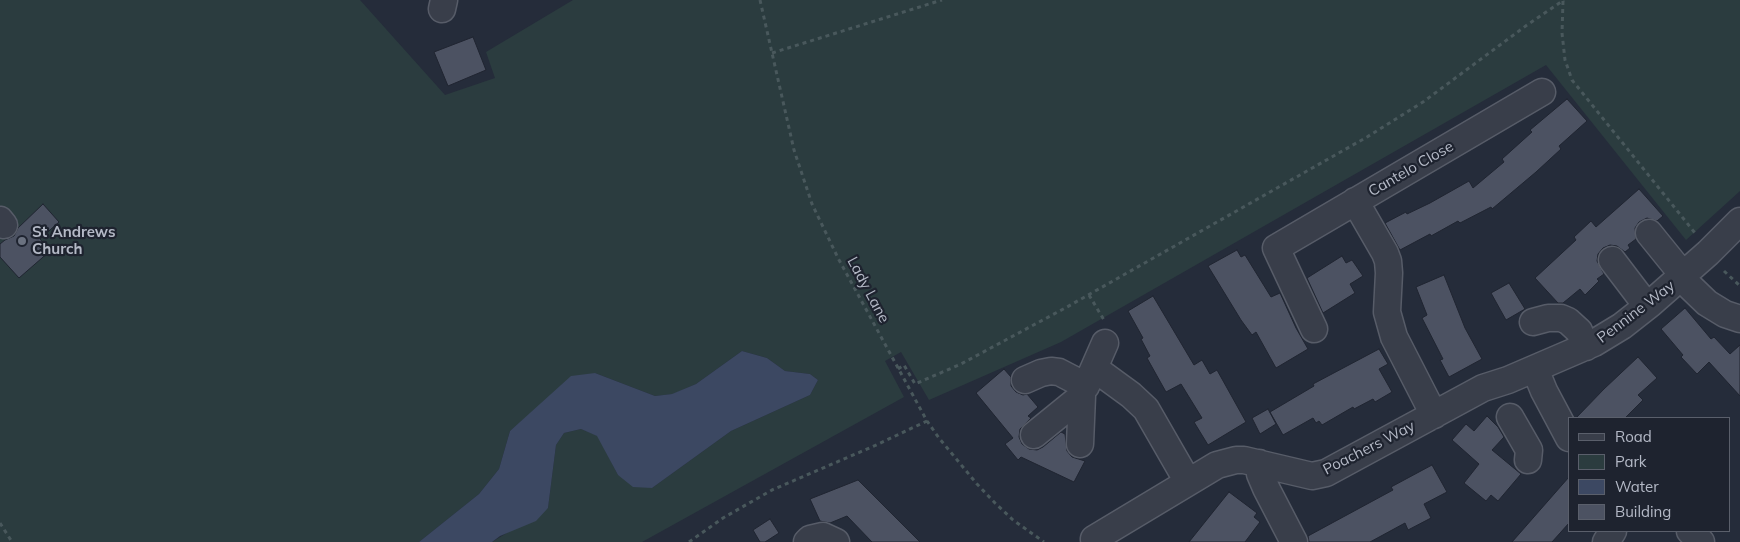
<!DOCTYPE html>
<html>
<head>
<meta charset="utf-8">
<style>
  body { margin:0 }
  #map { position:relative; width:1740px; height:542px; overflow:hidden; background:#252c3a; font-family:Mulish,sans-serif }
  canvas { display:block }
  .legend { position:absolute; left:1568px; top:417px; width:162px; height:115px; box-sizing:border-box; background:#1e232f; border:1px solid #5a5f6b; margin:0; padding:6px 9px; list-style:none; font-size:15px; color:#b4b9c6 }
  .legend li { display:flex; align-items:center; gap:10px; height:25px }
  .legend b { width:25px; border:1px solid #5a5f6b }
</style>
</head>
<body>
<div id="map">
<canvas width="1740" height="542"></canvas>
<ul class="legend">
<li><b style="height:6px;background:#393e4a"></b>Road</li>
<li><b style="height:14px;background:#2b3c3f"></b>Park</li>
<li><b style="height:14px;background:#3c4862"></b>Water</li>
<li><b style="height:14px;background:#4c5262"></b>Building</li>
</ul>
</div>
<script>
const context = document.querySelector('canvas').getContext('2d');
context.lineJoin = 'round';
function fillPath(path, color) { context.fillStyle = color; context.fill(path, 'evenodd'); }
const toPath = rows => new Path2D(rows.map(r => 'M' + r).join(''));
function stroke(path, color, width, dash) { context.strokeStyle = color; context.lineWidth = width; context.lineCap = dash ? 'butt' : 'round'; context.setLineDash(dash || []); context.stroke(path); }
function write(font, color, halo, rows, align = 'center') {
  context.font = font + ' Mulish,sans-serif'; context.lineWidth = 4.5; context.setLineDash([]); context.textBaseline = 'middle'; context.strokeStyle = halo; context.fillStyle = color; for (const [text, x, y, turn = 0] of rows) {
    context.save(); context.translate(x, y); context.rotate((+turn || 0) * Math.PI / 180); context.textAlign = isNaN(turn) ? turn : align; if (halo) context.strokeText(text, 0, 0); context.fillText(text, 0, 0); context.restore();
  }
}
fillPath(toPath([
  [0,0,360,0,445,95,495,78,486,52,573,0,1740,0,1740,191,1686,240,1546,65,1061,342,929,400,901,352,885,361,904,397,642,542,492,542,548,508,556,445,564,433,581,429,598,436,618,475,652,488,731,431,810,395,818,380,810,374,785,371,767,358,742,351,696,384,673,394,655,396,595,373,537,408,510,431,499,469,479,494,419,542,0,542]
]), '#2b3c3f');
fillPath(toPath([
  [742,351,767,358,785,371,810,374,818,380,810,395,731,431,652,488,633,487,618,475,597,436,581,429,564,433,556,445,548,508,536,521,500,536,492,542,419,542,479,494,499,469,510,431,571,376,595,373,655,396,672,394,696,384]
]), '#3c4862');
const building = toPath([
  [473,37,486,70,448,86,434,52,473,37],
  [1567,99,1587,121,1559,146,1561,149,1536,172,1492,209,1491,207,1460,223,1458,221,1431,236,1430,234,1400,250,1385,223,1406,212,1407,214,1430,203,1469,181,1473,188,1504,162,1502,159,1532,132,1530,130,1567,99],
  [1639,189,1663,216,1657,221,1647,218,1639,222,1635,228,1636,239,1628,245,1630,248,1625,252,1617,246,1610,245,1603,248,1598,254,1597,261,1604,274,1597,279,1599,281,1585,295,1580,289,1563,303,1558,303,1535,278,1576,240,1574,237,1591,221,1596,227,1639,189],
  [43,204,59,222,40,239,50,251,19,278,0,257,0,244,5,240,14,236,18,228,43,204],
  [1237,250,1241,257,1245,255,1271,297,1280,293,1296,328,1308,349,1276,368,1256,332,1252,335,1241,320,1208,266,1237,250],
  [1342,256,1346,263,1352,260,1363,276,1350,284,1355,293,1323,313,1307,278,1342,256],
  [1444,275,1465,328,1482,359,1449,377,1440,360,1443,359,1422,318,1427,315,1416,287,1444,275],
  [1509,283,1525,309,1506,320,1491,293,1509,283],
  [1153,296,1194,365,1202,360,1210,374,1217,370,1246,422,1208,445,1194,422,1202,418,1181,384,1166,392,1147,358,1150,356,1141,339,1143,338,1128,311,1153,296],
  [1685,308,1711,339,1714,337,1730,354,1740,345,1740,396,1709,362,1697,374,1681,357,1683,355,1661,329,1685,308],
  [1379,349,1388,364,1379,369,1392,392,1375,402,1373,399,1354,409,1353,407,1322,425,1319,421,1316,423,1313,418,1283,435,1270,412,1314,386,1313,384,1379,349],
  [1638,357,1657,378,1638,395,1643,400,1625,418,1576,418,1604,389,1638,357],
  [1004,369,1011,377,1011,386,1016,392,1023,395,1027,394,1038,407,1028,416,1031,418,1020,429,1019,437,1022,444,1029,449,1037,450,1043,447,1061,432,1065,434,1067,451,1072,457,1085,461,1074,482,1021,457,1018,460,1005,444,1013,438,976,393,1004,369],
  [1268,409,1276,424,1260,434,1252,418,1268,409],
  [1487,416,1498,427,1504,437,1492,450,1521,474,1498,501,1491,495,1486,501,1464,483,1479,464,1452,440,1466,424,1474,431,1487,416],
  [1432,465,1447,492,1424,504,1431,518,1408,530,1405,523,1370,542,1309,542,1308,536,1393,490,1391,487,1432,465],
  [1569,477,1569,523,1552,542,1512,542,1569,477],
  [858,480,920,542,872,542,847,516,830,523,820,521,810,499,858,480],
  [1229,492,1257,513,1254,517,1260,522,1245,542,1189,542,1229,492],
  [770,519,779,533,765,542,760,542,753,530,770,519]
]);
fillPath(building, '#4c5262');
stroke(building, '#202531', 1);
const minor = toPath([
  [442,9,444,0],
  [1355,201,1385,253,1388,261,1389,273,1387,312,1394,337,1434,415],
  [0,220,4,225],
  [1649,233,1683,275],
  [1612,260,1647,306],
  [1681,278,1707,303,1725,314,1740,319],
  [1533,322,1548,318,1561,318,1568,321,1579,331,1586,347],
  [1314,329,1276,248,1542,92],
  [1094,368,1131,395,1146,409,1188,482],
  [1535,369,1544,391,1569,438],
  [1025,380,1041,373,1051,371,1059,372,1086,386],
  [1087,384,1105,343],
  [1510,417,1529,450,1528,460],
  [1034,435,1082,396,1080,444],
  [1259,463,1260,474,1266,488,1294,542],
  [1690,531,1701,542],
  [1094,539,1217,465,1236,460,1244,460,1312,476,1326,473,1483,388,1508,380,1594,343,1622,326,1650,304,1708,253,1740,221],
  [807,542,810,539,823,536,836,542],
  [1606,542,1613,531]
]);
stroke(minor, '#575c68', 29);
stroke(toPath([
  [760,0,794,150,812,204,838,258,927,421,939,438,977,484,995,503,1013,520,1044,542],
  [1563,1,1562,33,1565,60,1572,80,1695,233],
  [772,53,942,0],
  [1724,271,1740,286],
  [1089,295,1104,320],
  [898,369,904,365,915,384,961,364,1067,307,1367,137,1423,102,1527,25,1564,0],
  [0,523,12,542],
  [689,542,723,518,772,490,874,446,927,421]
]), '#49585c', 3, [4, 4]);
stroke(minor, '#393e4a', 26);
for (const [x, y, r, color] of [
  [22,241,5,"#6b7280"]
]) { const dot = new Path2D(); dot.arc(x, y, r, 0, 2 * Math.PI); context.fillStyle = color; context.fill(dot); stroke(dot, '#1e232f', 2); }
write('15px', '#b4b9c6', '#1e232f', [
  ["Cantelo Close",1411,169,-30],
  ["Lady Lane",868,290,62],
  ["Pennine Way",1636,312,-37],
  ["Poachers Way",1369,448,-27]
]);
write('bold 15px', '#b4b9c6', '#1e232f', [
  ["St Andrews",32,232],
  ["Church",32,249]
], 'left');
</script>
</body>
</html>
